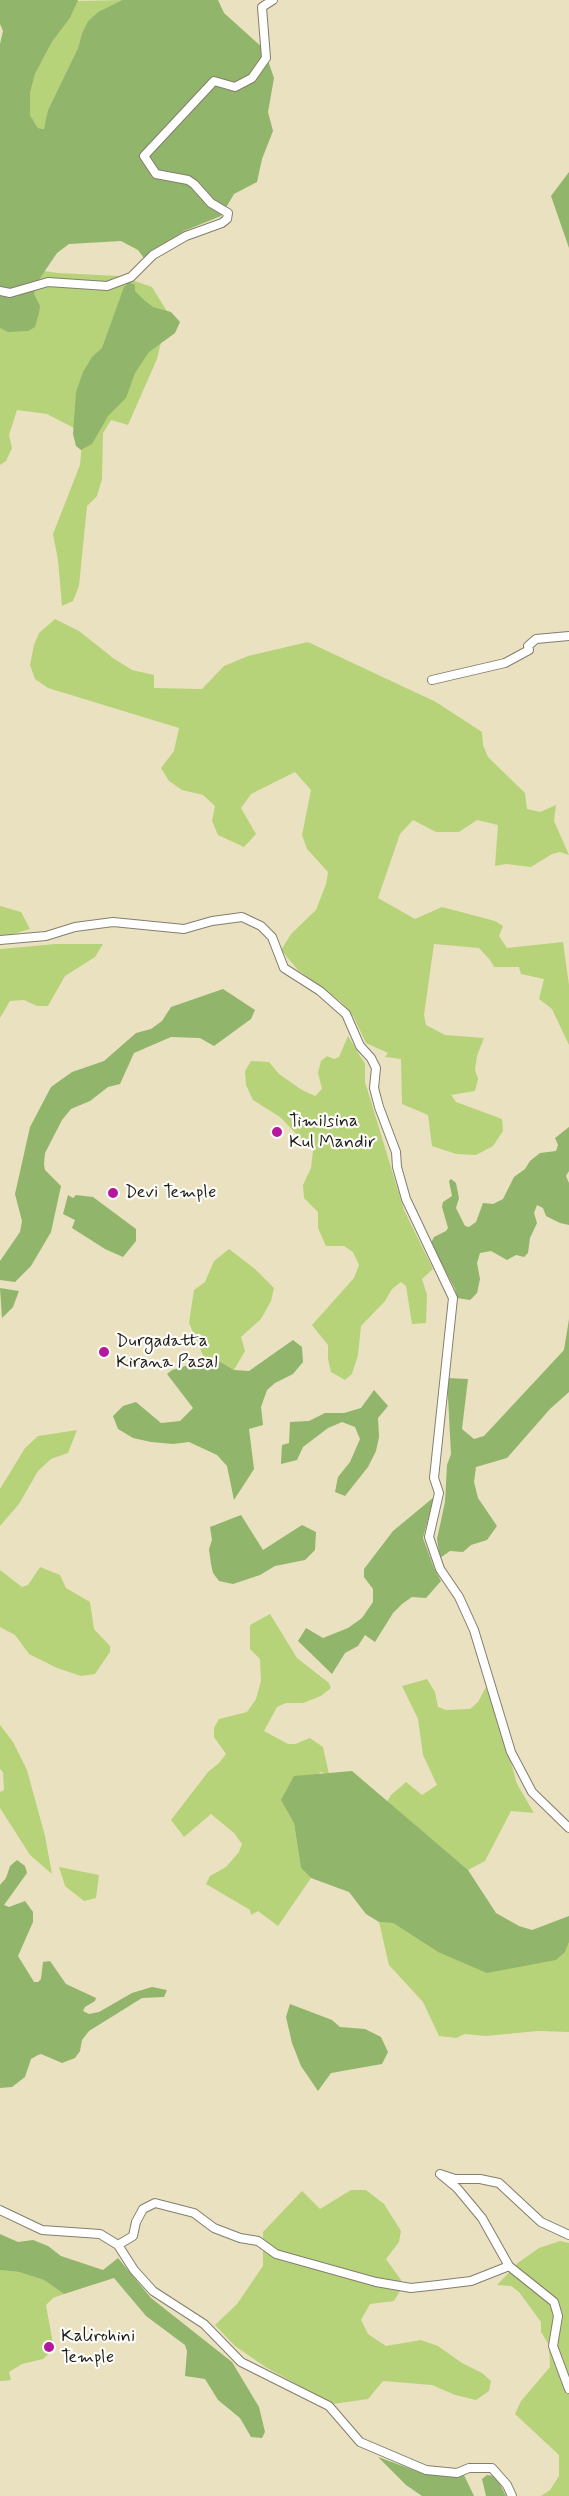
<!DOCTYPE html>
<html>
<head>
<meta charset="utf-8">
<style>
  body { margin:0 }
  canvas { display:block; background:#eae1c0 }
</style>
</head>
<body>
<canvas width="569" height="2496"></canvas>
<script>
const context = document.querySelector('canvas').getContext('2d');
context.lineJoin = 'round';
function fillPath(path, color) { context.fillStyle = color; context.fill(path, 'evenodd'); }
const toPath = rows => new Path2D(rows.map(r => 'M' + r).join(''));
function stroke(path, color, width, dash) { context.strokeStyle = color; context.lineWidth = width; context.lineCap = dash ? 'butt' : 'round'; context.setLineDash(dash || []); context.stroke(path); }
function write(font, color, halo, rows, align = 'center') {
  context.font = font + ' Mynerve,sans-serif'; context.lineWidth = 4.5; context.setLineDash([]); context.textBaseline = 'middle'; context.strokeStyle = halo; context.fillStyle = color; for (const [text, x, y, turn = 0] of rows) {
    context.save(); context.translate(x, y); context.rotate((+turn || 0) * Math.PI / 180); context.textAlign = isNaN(turn) ? turn : align; if (halo) context.strokeText(text, 0, 0); context.fillText(text, 0, 0); context.restore();
  }
}
fillPath(toPath([
  [122,0,98,12,88,21,82,33,78,48,48,110,45,129,38,128,30,115,30,93,35,74,52,42,70,18,77,1],
  [0,265,58,273,120,276,152,287,168,313,157,359,128,425,111,420,103,433,102,479,97,496,87,506,79,586,73,601,62,606,58,560,53,534,80,465,82,442,76,429,47,414,17,410,9,435,12,448,6,461,0,465],
  [55,619,79,631,113,658,132,670,154,675,154,688,202,689,224,666,248,656,308,642,436,702,482,732,483,745,488,757,525,793,527,809,540,812,556,805,554,821,569,855,560,852,552,854,531,867,506,864,495,866,498,825,477,820,459,832,436,832,413,820,400,834,378,898,415,919,442,907,495,921,503,926,499,936,507,948,563,942,569,985,569,1045,552,1009,539,999,544,979,521,974,519,967,494,967,490,960,479,948,434,944,424,1015,426,1025,445,1035,484,1038,477,1056,475,1070,478,1079,475,1091,451,1095,456,1102,502,1119,503,1131,493,1146,476,1155,456,1154,432,1146,428,1115,402,1104,401,1059,385,1057,388,1053,366,1043,353,1016,341,1002,298,970,281,950,291,934,316,910,326,884,328,872,307,849,302,835,311,790,295,772,251,794,241,808,256,834,244,847,218,835,212,821,215,806,203,795,182,790,169,781,161,768,174,751,179,728,48,688,35,679,30,665,34,645,39,633],
  [0,906,21,912,30,929,0,938],
  [56,944,103,944,95,957,65,976,48,1006,37,1006,24,1000,10,1001,0,1018,0,949],
  [348,1036,365,1064,365,1082,404,1210,433,1269,422,1279,427,1295,426,1323,412,1324,406,1286,401,1282,392,1289,385,1301,361,1326,358,1355,352,1374,345,1380,331,1372,328,1359,328,1345,312,1325,354,1278,359,1265,353,1252,344,1246,326,1246,318,1228,318,1212,304,1198,303,1185,311,1168,313,1151,280,1117,253,1100,246,1085,245,1071,251,1061,269,1062,279,1074,302,1090,315,1096,322,1089,318,1073,321,1061,327,1056,334,1059,339,1057],
  [229,1249,255,1269,274,1288,271,1301,261,1319,241,1337,245,1351,234,1370,217,1360,205,1360,189,1323,194,1290,205,1282,214,1261],
  [77,1430,68,1453,51,1459,38,1471,19,1504,0,1526,0,1489,25,1448,38,1436],
  [40,1567,60,1575,66,1588,90,1602,94,1629,110,1646,110,1652,95,1674,81,1676,57,1668,29,1654,15,1635,0,1627,0,1570,22,1587,28,1585],
  [270,1614,297,1658,329,1683,331,1688,321,1696,303,1703,286,1703,277,1707,264,1731,288,1744,295,1744,310,1738,323,1747,329,1774,320,1772,294,1823,301,1868,311,1878,278,1926,258,1911,251,1915,250,1910,206,1884,210,1876,226,1867,239,1852,242,1844,234,1833,211,1814,184,1837,171,1820,208,1772,219,1763,226,1754,214,1737,214,1728,219,1719,247,1712,256,1699,261,1681,260,1659,250,1649,250,1625],
  [427,1679,435,1692,438,1707,446,1710,470,1709,478,1702,486,1687,501,1727,517,1784,534,1813,511,1811,485,1861,468,1870,387,1802,391,1795,406,1782,422,1795,437,1785,423,1755,418,1719,402,1686],
  [0,1725,13,1742,27,1770,45,1836,52,1874,30,1855,0,1808,0,1792,4,1790,3,1772,0,1769],
  [59,1867,99,1875,96,1898,84,1901,65,1886],
  [379,1922,393,1923,438,1952,565,1952,569,1942,569,2032,538,2031,486,2036,465,2034,456,2038,439,2036,423,2002,389,1965],
  [351,2190,366,2190,384,2204,401,2231,399,2242,386,2259,401,2280,400,2291,394,2301,370,2304,361,2320,368,2334,386,2346,421,2340,438,2346,462,2363,482,2373,491,2381,489,2391,476,2400,455,2395,432,2385,383,2381,368,2399,333,2404,267,2368,235,2346,215,2325,237,2304,263,2266,263,2232,302,2191,320,2209],
  [560,2241,569,2243,569,2496,541,2496,550,2490,559,2476,559,2455,515,2414,521,2401,550,2367,549,2345,541,2332,541,2322,519,2292,511,2286,497,2285,519,2262,539,2248],
  [0,2270,19,2272,44,2280,64,2294,53,2298,46,2305,54,2349,43,2359,22,2364,9,2372,11,2380,4,2381,0,2381]
]), '#b7d37a');
fillPath(toPath([
  [0,0,78,0,70,18,52,42,35,74,30,93,30,115,38,128,44,129,48,110,78,48,82,33,88,21,98,12,122,0,218,0,224,13,264,49,274,78,268,112,273,131,262,159,257,182,234,194,221,216,184,231,152,261,146,261,138,250,121,241,69,244,57,253,38,281,34,294,40,306,39,313,35,327,28,331,8,332,0,328,0,44,3,31,0,24],
  [569,172,569,248,551,196],
  [129,282,135,285,135,291,144,300,153,307,171,312,180,322,175,333,149,352,135,373,126,398,108,416,92,444,81,450,76,446,73,434,76,392,83,372,92,357,102,348,124,287],
  [223,989,255,1010,251,1019,214,1046,200,1038,171,1037,134,1053,120,1084,108,1087,90,1101,71,1109,62,1120,45,1153,44,1164,45,1170,61,1186,51,1232,31,1266,15,1282,0,1280,0,1261,20,1232,22,1221,15,1194,30,1127,51,1087,72,1072,104,1061,136,1033,151,1029,162,1021,171,1007],
  [569,1127,569,1171,566,1176,569,1183,569,1225,560,1223,546,1216,543,1208,537,1205,534,1213,537,1223,530,1238,528,1253,524,1257,516,1255,507,1260,491,1251,480,1253,477,1263,480,1279,477,1293,470,1300,457,1298,455,1289,431,1243,434,1237,446,1231,448,1228,442,1207,443,1202,452,1196,449,1181,451,1179,456,1183,459,1198,456,1208,465,1226,469,1227,476,1222,483,1203,493,1204,503,1199,514,1177,525,1169,530,1161,540,1153,556,1151,558,1145,555,1138],
  [68,1195,73,1198,76,1195,93,1197,136,1229,136,1241,123,1257,105,1249,72,1228,75,1220,63,1214],
  [0,1288,19,1291,13,1307,2,1318],
  [569,1319,569,1392,550,1409,507,1458,476,1467,474,1482,478,1498,497,1526,487,1540,471,1545,463,1552,450,1551,440,1558,437,1539,445,1502,447,1465,451,1454,447,1378,468,1379,462,1429,474,1439,484,1436,564,1350],
  [293,1340,302,1347,303,1362,293,1374,275,1383,267,1390,261,1407,263,1425,249,1429,254,1469,234,1500,227,1466,217,1455,189,1442,173,1444,151,1442,133,1438,118,1429,113,1416,123,1406,136,1402,161,1423,180,1421,193,1408,167,1374,172,1370,205,1360,217,1360,234,1370,249,1371],
  [374,1390,388,1406,378,1418,379,1437,376,1451,368,1467,345,1496,335,1492,338,1477,350,1462,360,1439,355,1427,342,1422,328,1428,303,1447,297,1460,281,1464,282,1445,289,1443,290,1422,309,1421,325,1413,344,1413,361,1408],
  [434,1497,423,1538,434,1568,441,1581,426,1598,412,1597,402,1604,393,1613,375,1642,365,1635,358,1646,345,1653,332,1674,298,1641,306,1628,323,1638,348,1628,362,1618,373,1602,373,1589,364,1577,364,1569,393,1531],
  [241,1515,263,1550,302,1525,316,1532,315,1550,305,1560,275,1566,260,1575,233,1584,219,1581,213,1573,211,1564,209,1549,212,1540,210,1527],
  [352,1771,468,1870,496,1913,519,1926,532,1930,569,1916,569,1942,565,1952,556,1960,487,1973,438,1952,393,1923,379,1922,366,1914,349,1892,311,1878,301,1868,294,1823,281,1800,294,1776],
  [17,1860,25,1866,27,1873,4,1905,9,1907,25,1901,33,1912,33,1922,18,1956,34,1982,38,1982,41,1979,43,1962,50,1961,66,1984,96,1998,95,2001,85,2007,83,2011,89,2014,99,2012,132,1993,152,1987,167,1990,164,1997,142,1998,89,2031,82,2040,80,2051,75,2058,62,2063,41,2054,38,2055,31,2059,25,2077,12,2087,0,2088,0,1885,6,1878,10,1866],
  [290,2004,332,2020,340,2027,365,2029,381,2037,388,2052,382,2064,331,2073,318,2091,301,2066,292,2043,286,2017],
  [0,2234,18,2242,33,2240,48,2246,61,2256,103,2270,118,2258,151,2298,232,2362,259,2407,265,2432,262,2438,251,2437,240,2418,218,2400,205,2379,185,2376,187,2351,185,2345,146,2316,114,2278,64,2294,44,2280,19,2272,0,2270],
  [378,2457,425,2474,464,2475,474,2496,422,2496,406,2485],
  [487,2475,496,2476,506,2496,486,2496,482,2479]
]), '#91b56a');
const street = toPath([
  [0,291,10,293,48,282,107,286,131,277,153,255,186,236,222,223,227,219,228,213,211,203,194,184,188,180,156,174,144,156,214,81,235,87,252,78,266,58,262,7,273,0],
  [432,680,505,663,529,650,528,646,536,639,569,636],
  [0,940,46,936,75,927,113,922,184,929,212,921,242,917,261,926,272,937,284,968,320,991,346,1014,360,1046,371,1058,376,1068,374,1088,379,1107,396,1152,397,1167,406,1199,453,1298,434,1478,439,1493,429,1537,440,1569,459,1597,474,1630,511,1752,532,1792,569,1828],
  [0,2210,42,2230,100,2234,118,2245,134,2270,153,2291,204,2324,241,2362,329,2406,360,2442,426,2470,457,2473,469,2468,492,2468,507,2485,512,2496],
  [569,2235,541,2222,499,2183,480,2179,455,2179,440,2174,457,2188,482,2218,509,2266,554,2302,558,2316,553,2346,569,2389],
  [118,2245,133,2236,136,2222,143,2209,155,2203,194,2213,214,2228,240,2238,258,2241,276,2254,376,2282,411,2288,438,2285,471,2281,509,2266]
]);
stroke(street, '#837e6e', 10);
stroke(street, '#fff', 8);
for (const [x, y, r, color] of [
  [277,1132,6,"#b5179e"],
  [113,1193,6,"#b5179e"],
  [104,1352,6,"#b5179e"],
  [49,2347,6,"#b5179e"]
]) { const dot = new Path2D(); dot.arc(x, y, r, 0, 2 * Math.PI); context.fillStyle = color; context.fill(dot); stroke(dot, '#fdfcf7', 2); }
write('18px', '#1c1c1c', '#fdfcf7', [
  ["Timilsina",289,1122],
  ["Kul Mandir",289,1143],
  ["Devi Temple",125,1193],
  ["Durgadatta",116,1342],
  ["Kirana Pasal",116,1363],
  ["Kalirohini",61,2337],
  ["Temple",61,2358]
], 'left');
</script>
</body>
</html>
